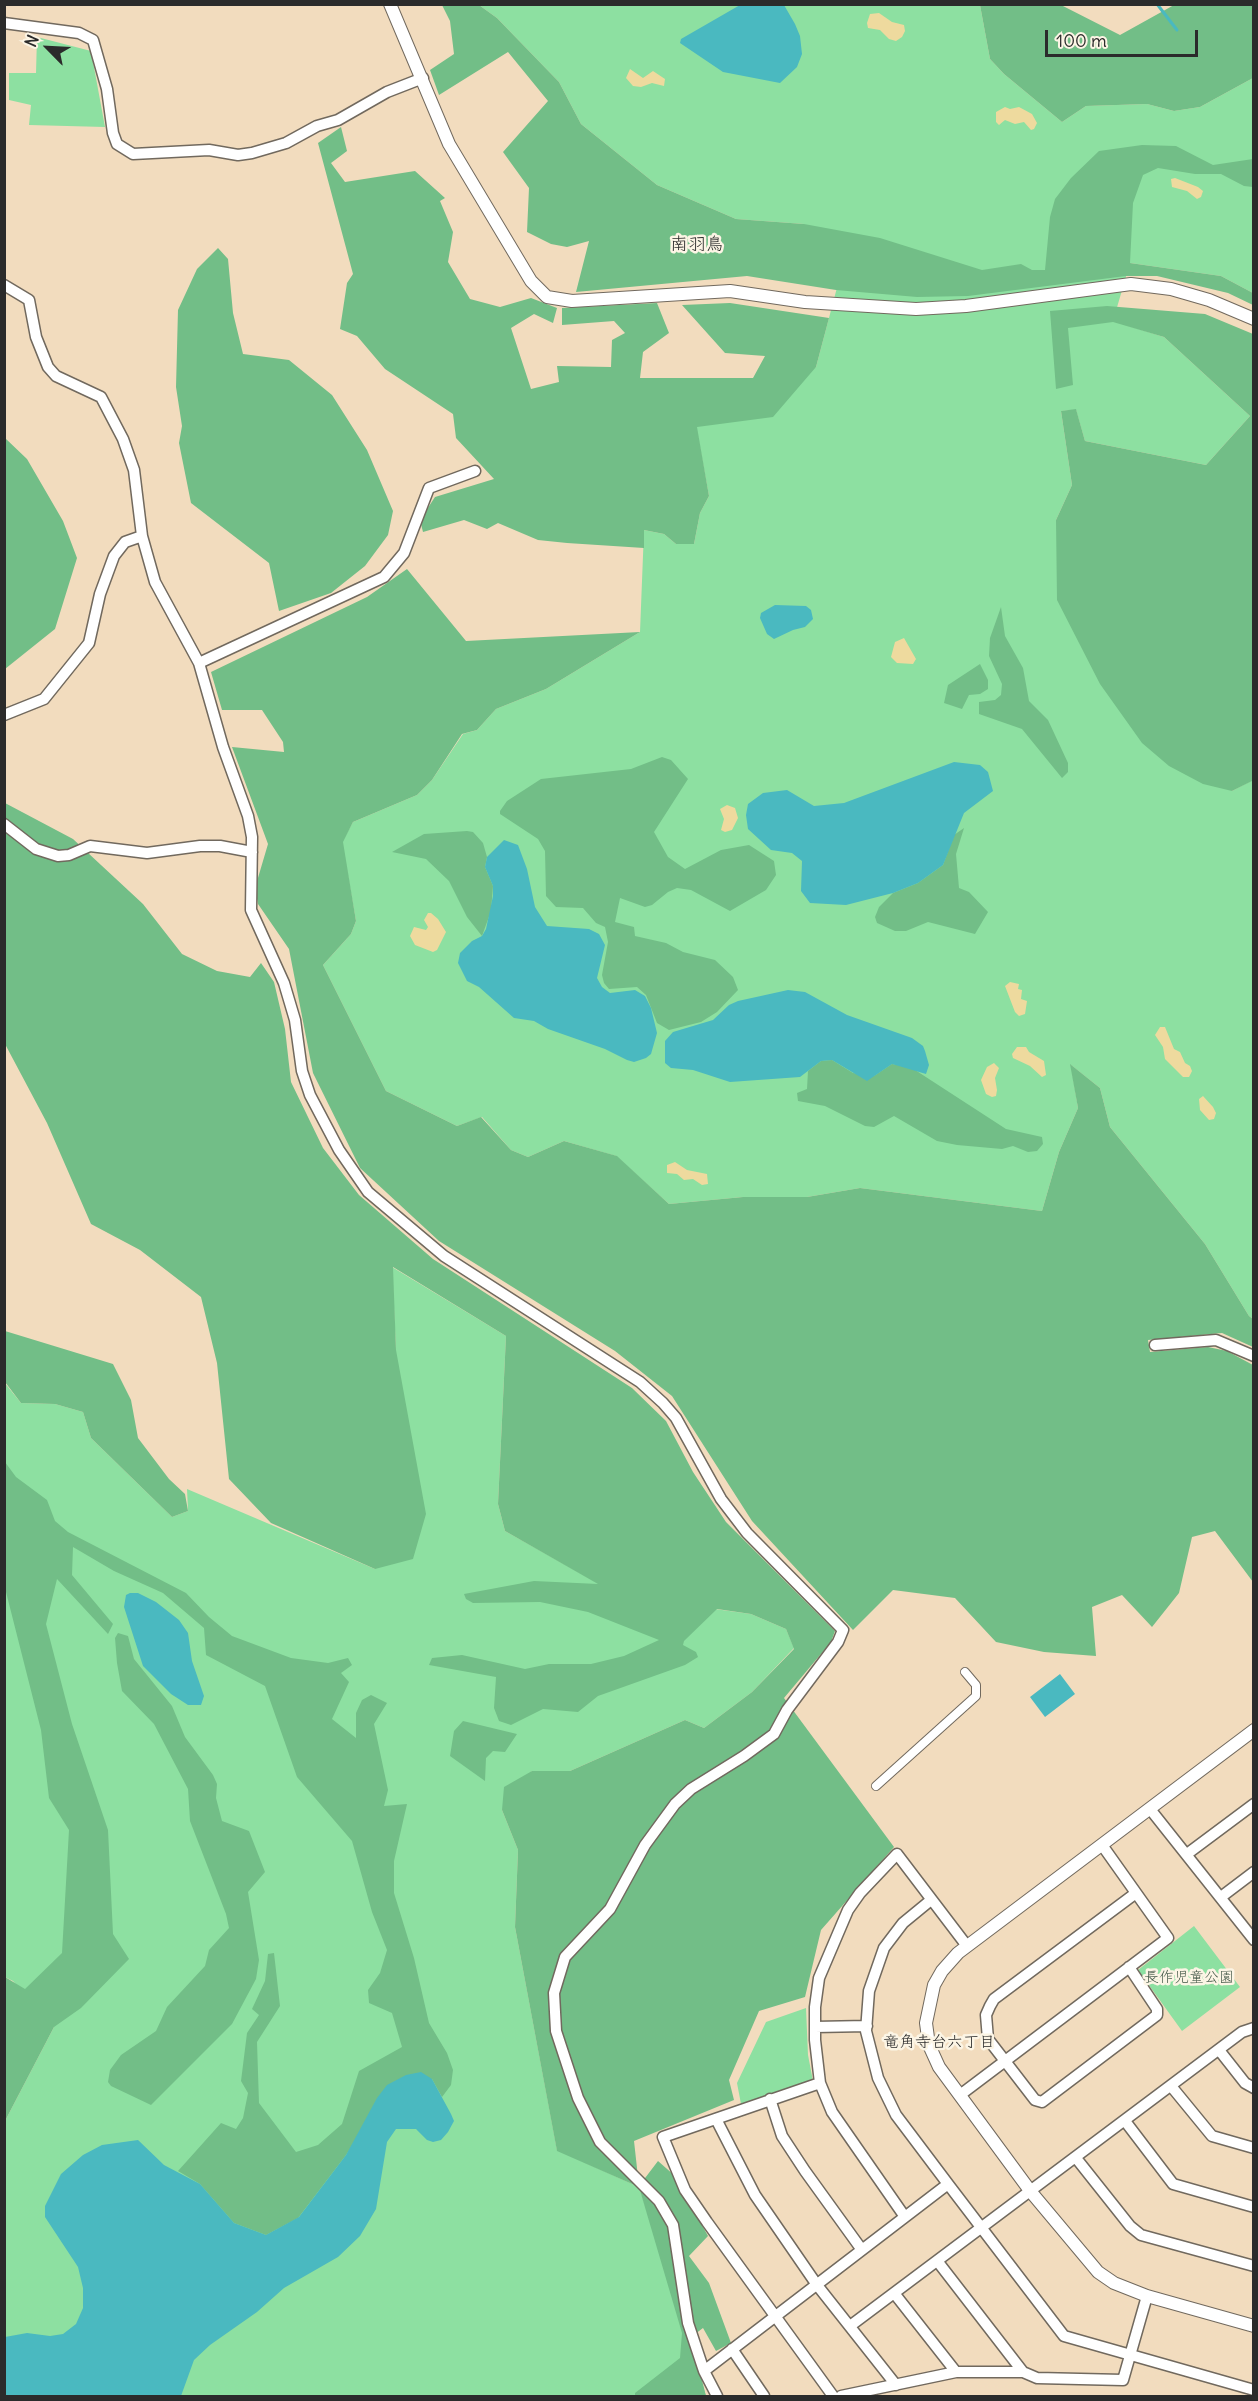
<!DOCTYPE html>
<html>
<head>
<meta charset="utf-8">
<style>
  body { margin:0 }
  #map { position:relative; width:1258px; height:2401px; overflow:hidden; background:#f2dcbe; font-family:Delius,sans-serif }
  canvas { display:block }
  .frame { position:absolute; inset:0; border:6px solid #2b2b2b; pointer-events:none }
  .north { position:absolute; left:18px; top:18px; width:60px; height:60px; -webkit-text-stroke:4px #fcf5e5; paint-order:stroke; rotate:294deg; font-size:16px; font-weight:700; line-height:24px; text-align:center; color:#2b2b2b }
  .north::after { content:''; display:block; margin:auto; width:21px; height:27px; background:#2b2b2b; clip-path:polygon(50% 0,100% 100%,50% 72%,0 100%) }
  .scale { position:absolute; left:1045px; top:30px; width:153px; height:27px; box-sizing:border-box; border:3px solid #2b2b2b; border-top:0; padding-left:8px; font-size:18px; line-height:21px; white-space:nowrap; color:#2b2b2b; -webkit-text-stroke:4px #fcf5e5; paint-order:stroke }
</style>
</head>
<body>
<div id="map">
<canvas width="1258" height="2401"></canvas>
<div class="frame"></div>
<div class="north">N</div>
<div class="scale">100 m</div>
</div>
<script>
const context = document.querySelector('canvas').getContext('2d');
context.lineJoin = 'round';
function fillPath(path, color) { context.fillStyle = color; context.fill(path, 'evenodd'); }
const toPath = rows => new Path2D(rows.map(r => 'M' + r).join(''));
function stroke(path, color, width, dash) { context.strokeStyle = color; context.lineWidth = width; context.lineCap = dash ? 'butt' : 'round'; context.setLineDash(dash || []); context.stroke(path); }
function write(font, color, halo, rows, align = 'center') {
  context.font = font + ' Delius,"Klee One",sans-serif'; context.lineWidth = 5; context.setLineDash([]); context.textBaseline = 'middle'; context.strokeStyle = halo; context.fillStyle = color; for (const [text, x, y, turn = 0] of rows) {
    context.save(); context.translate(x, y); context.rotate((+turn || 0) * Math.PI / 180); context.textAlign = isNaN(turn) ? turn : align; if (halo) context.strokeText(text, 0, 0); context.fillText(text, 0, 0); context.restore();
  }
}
fillPath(toPath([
  [479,5,980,5,990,59,1004,74,1062,122,1086,106,1147,104,1174,111,1200,107,1253,78,1253,293,1221,276,1130,263,1113,321,1164,337,1250,416,1206,465,1085,441,1076,410,1061,411,1072,485,1056,520,1232,791,1253,780,1253,1319,1249,1316,1205,1244,1110,1127,1100,1088,1071,1065,1078,1108,1059,1152,1042,1211,860,1188,807,1197,743,1197,669,1204,616,1156,564,1141,528,1157,511,1150,482,1117,457,1126,386,1091,323,965,351,934,356,921,342,842,353,822,417,795,432,780,463,734,477,730,496,709,546,689,640,632,644,530,664,534,676,544,694,544,700,513,709,496,696,426,816,367,839,280,804,224,736,219,657,185,581,124,559,82,497,18],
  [37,37,91,51,105,127,29,125,31,105,9,100,9,73,36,73],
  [392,1267,506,1336,498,1504,505,1531,621,1596,751,1614,786,1629,794,1648,752,1692,704,1728,685,1720,570,1771,532,1771,502,1810,518,1850,515,1927,557,2150,639,2187,683,2319,706,2396,5,2396,5,2121,54,2027,13,1981,5,1977,4,1382,21,1403,55,1404,83,1412,91,1438,172,1517,188,1511,187,1489,375,1569,396,1350],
  [1194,1926,1240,1987,1182,2031,1138,1970],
  [806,2008,808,2055,813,2081,741,2104,737,2083,766,2022]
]), '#8de0a1');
fillPath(toPath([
  [442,5,479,5,497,18,559,82,581,124,657,185,736,219,804,224,880,238,982,270,1021,264,1032,270,1045,270,1050,217,1055,199,1071,178,1099,151,1142,145,1176,146,1213,165,1253,159,1253,187,1244,186,1221,174,1195,174,1158,168,1143,175,1133,203,1130,263,1221,276,1253,293,1253,305,1228,293,1157,276,1126,276,968,296,917,297,836,290,747,276,576,292,589,241,567,247,551,244,527,232,529,188,503,152,548,101,508,52,439,95,430,70,454,54,450,21],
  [980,5,1061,5,1120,35,1174,5,1253,5,1253,78,1200,107,1174,111,1147,104,1086,106,1062,122,1004,74,990,59],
  [341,127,347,151,331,163,345,182,415,171,445,198,440,201,453,232,448,262,470,299,500,307,531,298,557,308,553,323,534,314,511,328,531,389,559,382,557,366,611,367,612,340,625,333,614,321,562,325,562,308,657,303,669,333,643,352,640,378,753,378,765,356,725,353,682,305,730,303,829,318,816,367,773,417,697,427,709,496,700,513,694,544,676,544,664,534,644,530,644,548,567,543,538,540,498,523,487,529,464,520,423,532,420,520,435,497,494,479,456,438,453,414,385,369,357,336,340,329,347,283,353,274,318,143],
  [218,248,228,259,233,313,243,354,289,360,332,395,367,450,393,511,388,535,365,566,331,593,279,611,269,563,191,503,179,443,182,426,176,387,178,310,197,269],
  [1107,306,1205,314,1253,334,1254,780,1232,791,1203,784,1169,766,1142,743,1100,684,1057,600,1056,520,1072,485,1061,411,1076,409,1085,441,1206,465,1250,416,1164,337,1113,322,1068,328,1073,385,1056,389,1050,311],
  [5,438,27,459,63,521,77,558,55,629,5,669],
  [407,569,466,641,640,632,546,689,496,709,477,730,462,734,432,780,417,795,353,822,343,842,356,921,351,934,323,965,386,1091,457,1126,481,1117,511,1150,528,1157,564,1141,617,1156,669,1204,743,1197,807,1197,860,1188,1042,1211,1059,1152,1078,1108,1070,1064,1100,1088,1110,1127,1205,1244,1249,1316,1253,1319,1253,1347,1222,1333,1148,1340,1150,1352,1208,1347,1227,1351,1253,1365,1253,1582,1215,1531,1192,1537,1179,1593,1152,1627,1122,1595,1092,1607,1096,1656,1044,1652,996,1642,955,1598,893,1590,853,1630,752,1521,672,1396,615,1351,439,1241,360,1168,313,1073,289,949,258,904,255,888,268,844,232,747,284,752,283,742,262,710,222,710,211,672,367,597],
  [1001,607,1005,636,1023,668,1029,701,1048,720,1068,763,1068,772,1062,778,1022,729,979,714,979,702,995,700,1001,695,1002,684,989,656,990,638],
  [980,664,988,680,988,689,980,694,969,695,962,709,944,703,948,685],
  [662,757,671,760,688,779,654,832,668,857,685,869,721,850,749,845,774,861,776,875,766,890,730,911,691,890,677,888,668,892,652,905,645,907,620,898,615,922,634,927,635,936,666,943,683,952,715,960,733,977,738,990,717,1012,701,1022,669,1030,657,1023,646,995,637,987,609,989,604,983,602,975,608,942,605,927,596,923,583,908,556,907,546,896,545,851,538,839,500,814,500,811,507,801,541,779,631,769],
  [5,803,73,839,143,904,182,954,217,971,250,977,261,963,274,982,285,1029,291,1082,323,1148,359,1195,433,1259,632,1388,666,1421,693,1472,726,1522,835,1631,831,1642,784,1698,894,1847,821,1930,805,1997,759,2011,729,2080,734,2100,634,2141,639,2186,658,2161,675,2176,708,2236,689,2256,709,2283,731,2343,716,2351,703,2328,691,2337,706,2396,635,2396,635,2393,680,2358,682,2333,639,2187,557,2151,515,1927,518,1850,502,1810,504,1787,532,1771,570,1771,685,1720,704,1728,752,1692,794,1649,786,1629,751,1614,717,1609,684,1641,683,1645,696,1652,698,1657,685,1665,598,1696,578,1712,543,1709,511,1725,499,1721,494,1708,496,1677,429,1665,432,1658,462,1655,525,1669,549,1664,591,1664,624,1656,659,1640,588,1612,540,1602,473,1603,466,1599,464,1594,534,1581,598,1584,505,1531,498,1504,506,1336,393,1267,396,1350,426,1514,413,1559,375,1569,271,1523,229,1479,217,1363,201,1297,140,1250,91,1224,47,1123,5,1044],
  [964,828,956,854,959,888,969,892,988,912,975,934,928,922,906,931,895,931,877,923,875,917,879,907,893,893,918,883,943,865,954,835],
  [467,831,473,832,483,843,487,857,485,867,493,886,491,911,482,936,467,917,449,881,426,859,392,852,424,834],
  [832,1060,853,1073,874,1076,892,1064,912,1068,1006,1129,1042,1137,1043,1144,1037,1151,1028,1152,1013,1146,1002,1149,957,1145,937,1141,894,1116,874,1127,865,1126,825,1106,798,1101,797,1093,807,1089,808,1071,821,1061],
  [5,1331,113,1364,131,1400,138,1438,169,1479,185,1494,188,1511,172,1517,91,1438,83,1412,55,1404,21,1403,5,1382],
  [5,1462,16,1477,47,1500,55,1521,68,1532,186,1593,209,1617,232,1636,291,1658,328,1663,348,1658,352,1665,341,1673,349,1682,332,1719,356,1738,356,1713,362,1700,371,1695,387,1703,374,1724,388,1790,384,1806,407,1804,394,1861,394,1893,414,1958,429,2023,447,2053,453,2070,451,2085,442,2097,432,2079,361,2132,346,2155,298,2218,266,2235,234,2223,200,2184,178,2171,221,2123,236,2129,243,2118,248,2093,241,2081,247,2033,259,2015,252,2009,265,1981,268,1954,274,1953,280,2006,257,2042,259,2103,296,2152,318,2145,342,2124,359,2071,402,2047,392,2013,369,2003,368,1990,380,1973,387,1950,372,1912,352,1841,297,1777,265,1686,206,1655,204,1628,163,1593,114,1571,73,1547,72,1575,113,1624,108,1634,57,1579,46,1624,72,1724,108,1830,113,1934,129,1959,81,2008,54,2027,5,2121,5,1977,25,1989,62,1953,69,1830,49,1798,41,1730,5,1588],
  [118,1633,128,1636,134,1659,172,1706,185,1737,213,1775,217,1784,216,1798,222,1821,249,1831,265,1872,248,1892,259,1960,256,1979,232,2024,151,2105,111,2086,108,2082,110,2070,121,2055,156,2031,167,2007,205,1966,209,1950,229,1928,226,1914,190,1821,188,1789,154,1724,122,1691,117,1663,115,1638],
  [463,1721,517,1734,505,1752,493,1751,486,1758,485,1781,450,1756,454,1731]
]), '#72be87');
fillPath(toPath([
  [879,13,892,22,904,25,905,31,902,37,896,41,889,39,880,30,868,28,867,23,870,14],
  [630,69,643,78,653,71,665,79,664,86,652,83,641,87,633,86,626,78],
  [1005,107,1010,109,1019,107,1032,114,1037,123,1034,129,1031,130,1024,122,1015,124,1005,120,999,125,996,122,996,112],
  [1175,178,1198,187,1203,191,1201,197,1197,199,1187,191,1172,187,1171,179],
  [904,638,916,659,913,664,897,663,891,657,895,642],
  [727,805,735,808,738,818,732,830,725,832,721,830,724,819,720,809],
  [428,913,431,913,438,919,446,932,437,950,433,952,415,945,410,936,414,927,426,930,428,927,424,920],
  [1010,982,1019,984,1018,989,1022,990,1021,999,1027,1001,1025,1014,1019,1016,1015,1012,1005,986],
  [1160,1027,1165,1027,1174,1049,1180,1052,1185,1063,1190,1066,1192,1071,1189,1077,1183,1077,1165,1059,1163,1047,1155,1035],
  [1017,1047,1026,1047,1029,1052,1044,1061,1046,1075,1042,1077,1030,1066,1013,1058,1012,1054],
  [994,1063,999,1068,995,1078,997,1090,996,1096,992,1097,986,1094,981,1080,987,1067],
  [1203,1096,1213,1107,1216,1113,1214,1119,1209,1120,1200,1110,1199,1099],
  [675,1162,687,1170,707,1174,708,1184,702,1185,693,1179,684,1180,677,1174,667,1173,667,1165]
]), '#eeda9e');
fillPath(toPath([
  [740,5,784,5,795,24,800,36,802,54,797,67,780,83,723,72,680,43,681,39],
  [775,605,806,606,811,610,813,619,805,627,793,630,774,639,767,634,760,618,761,613],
  [954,762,980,765,988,772,993,791,964,813,943,865,918,883,893,893,846,905,810,903,801,891,802,861,792,853,771,850,748,829,746,815,748,804,763,793,787,790,814,806,844,803],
  [504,840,518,845,527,869,535,907,547,926,589,929,599,934,605,945,597,978,602,987,610,993,635,990,645,996,651,1008,657,1033,651,1054,646,1058,634,1062,627,1060,605,1049,548,1029,534,1021,514,1018,479,987,467,981,458,963,460,953,472,941,482,936,486,929,493,896,493,886,485,867,487,857],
  [788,990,805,992,847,1015,912,1038,923,1046,925,1051,929,1065,926,1074,892,1064,867,1081,832,1060,821,1061,800,1077,730,1082,693,1070,671,1068,665,1063,665,1041,673,1032,713,1020,729,1005,738,1001],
  [130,1593,138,1593,156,1602,179,1620,188,1633,192,1661,204,1696,201,1705,188,1705,171,1694,143,1666,124,1607,126,1595],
  [1060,1674,1075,1694,1045,1717,1030,1697],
  [421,2072,432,2079,451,2114,454,2121,448,2132,441,2140,433,2142,427,2140,416,2129,396,2129,387,2142,376,2209,360,2236,338,2257,284,2288,257,2312,210,2345,194,2360,181,2396,5,2396,5,2337,27,2333,50,2336,63,2334,76,2324,83,2308,83,2288,78,2267,45,2217,45,2206,61,2174,83,2155,102,2145,138,2140,164,2165,200,2184,234,2223,266,2235,299,2217,346,2155,377,2098,387,2085,406,2075]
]), '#4ab9c0');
stroke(toPath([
  [1157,4,1177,30]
]), '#4ab9c0', 3);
const pedestrian = toPath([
  [876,1786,976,1696,976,1685,965,1672]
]);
const minor = toPath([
  [4,23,79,33,93,40,107,89,113,133,117,144,133,154,209,150,238,155,252,153,286,143,317,126,338,120,387,92,423,78],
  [4,285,29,300,36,337,48,367,56,376,101,397,123,439,134,470,142,536,155,582,199,663,223,747,248,816,252,837,251,910,284,983,295,1020,302,1071,310,1095,339,1150,368,1192,444,1256,640,1382,663,1403,676,1418,721,1499,747,1533,843,1630,838,1642,787,1710,774,1734,744,1756,691,1789,675,1804,645,1845,610,1909,565,1957,554,1993,556,2031,578,2098,600,2142,659,2201,673,2225,688,2323,704,2371,717,2396],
  [199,663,384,577,404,553,429,488,475,471],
  [4,715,44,699,89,643,100,594,114,556,125,542,142,536],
  [4,824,36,849,58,856,69,855,90,846,147,853,200,846,220,846,252,852],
  [1155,1345,1216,1340,1254,1356],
  [1150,1809,1254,1940],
  [1187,1854,1254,1804],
  [1221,1897,1254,1872],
  [931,1900,903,1923,884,1948,869,1991,866,2031,878,2078,896,2115,948,2184],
  [1129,1967,1157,2009,1157,2015,1042,2102,1035,2100,988,2039,986,2015,990,2006,994,1999,1136,1893],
  [815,2027,867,2026],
  [1219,2050,1245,2083,1254,2088],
  [820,2083,663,2137,685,2190,707,2222,833,2396],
  [1171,2086,1212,2136,1254,2148],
  [960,2095,1168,1938,1102,1845],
  [770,2099,782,2136,805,2171,862,2250],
  [716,2119,755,2195,817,2285,896,2385],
  [1125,2121,1173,2184,1254,2207],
  [1076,2158,1130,2226,1141,2235,1254,2266],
  [905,2217,832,2112,820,2083,815,2040,815,2007,819,1978,848,1910,860,1893,897,1854,967,1946],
  [938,2262,1023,2372],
  [894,2293,956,2372],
  [850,2326,1242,2032,1254,2028],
  [732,2349,764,2396],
  [704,2371,948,2184,1064,2336,1254,2390],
  [841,2396,956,2372,1023,2372,1037,2378,1123,2380,1147,2296]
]);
const tertiary = toPath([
  [390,4,449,144,531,281,547,297,572,301,730,291,805,302,916,309,966,306,1131,284,1171,289,1209,300,1254,319],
  [1254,1730,958,1953,942,1971,934,1985,926,2023,929,2045,939,2067,1031,2192,1098,2272,1114,2283,1147,2296,1254,2326]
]);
stroke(pedestrian, '#71695e', 10);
stroke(minor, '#71695e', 13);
stroke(tertiary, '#71695e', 14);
stroke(pedestrian, '#fff', 8);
stroke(minor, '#fff', 10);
stroke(tertiary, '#fff', 12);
write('15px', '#445848', '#fcf5e5', [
  ["長作児童公園",1189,1978]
]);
write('16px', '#2b2b2b', '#fcf5e5', [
  ["竜角寺台六丁目",939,2042]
]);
write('18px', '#2b2b2b', '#fcf5e5', [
  ["南羽鳥",697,245]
]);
</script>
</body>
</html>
